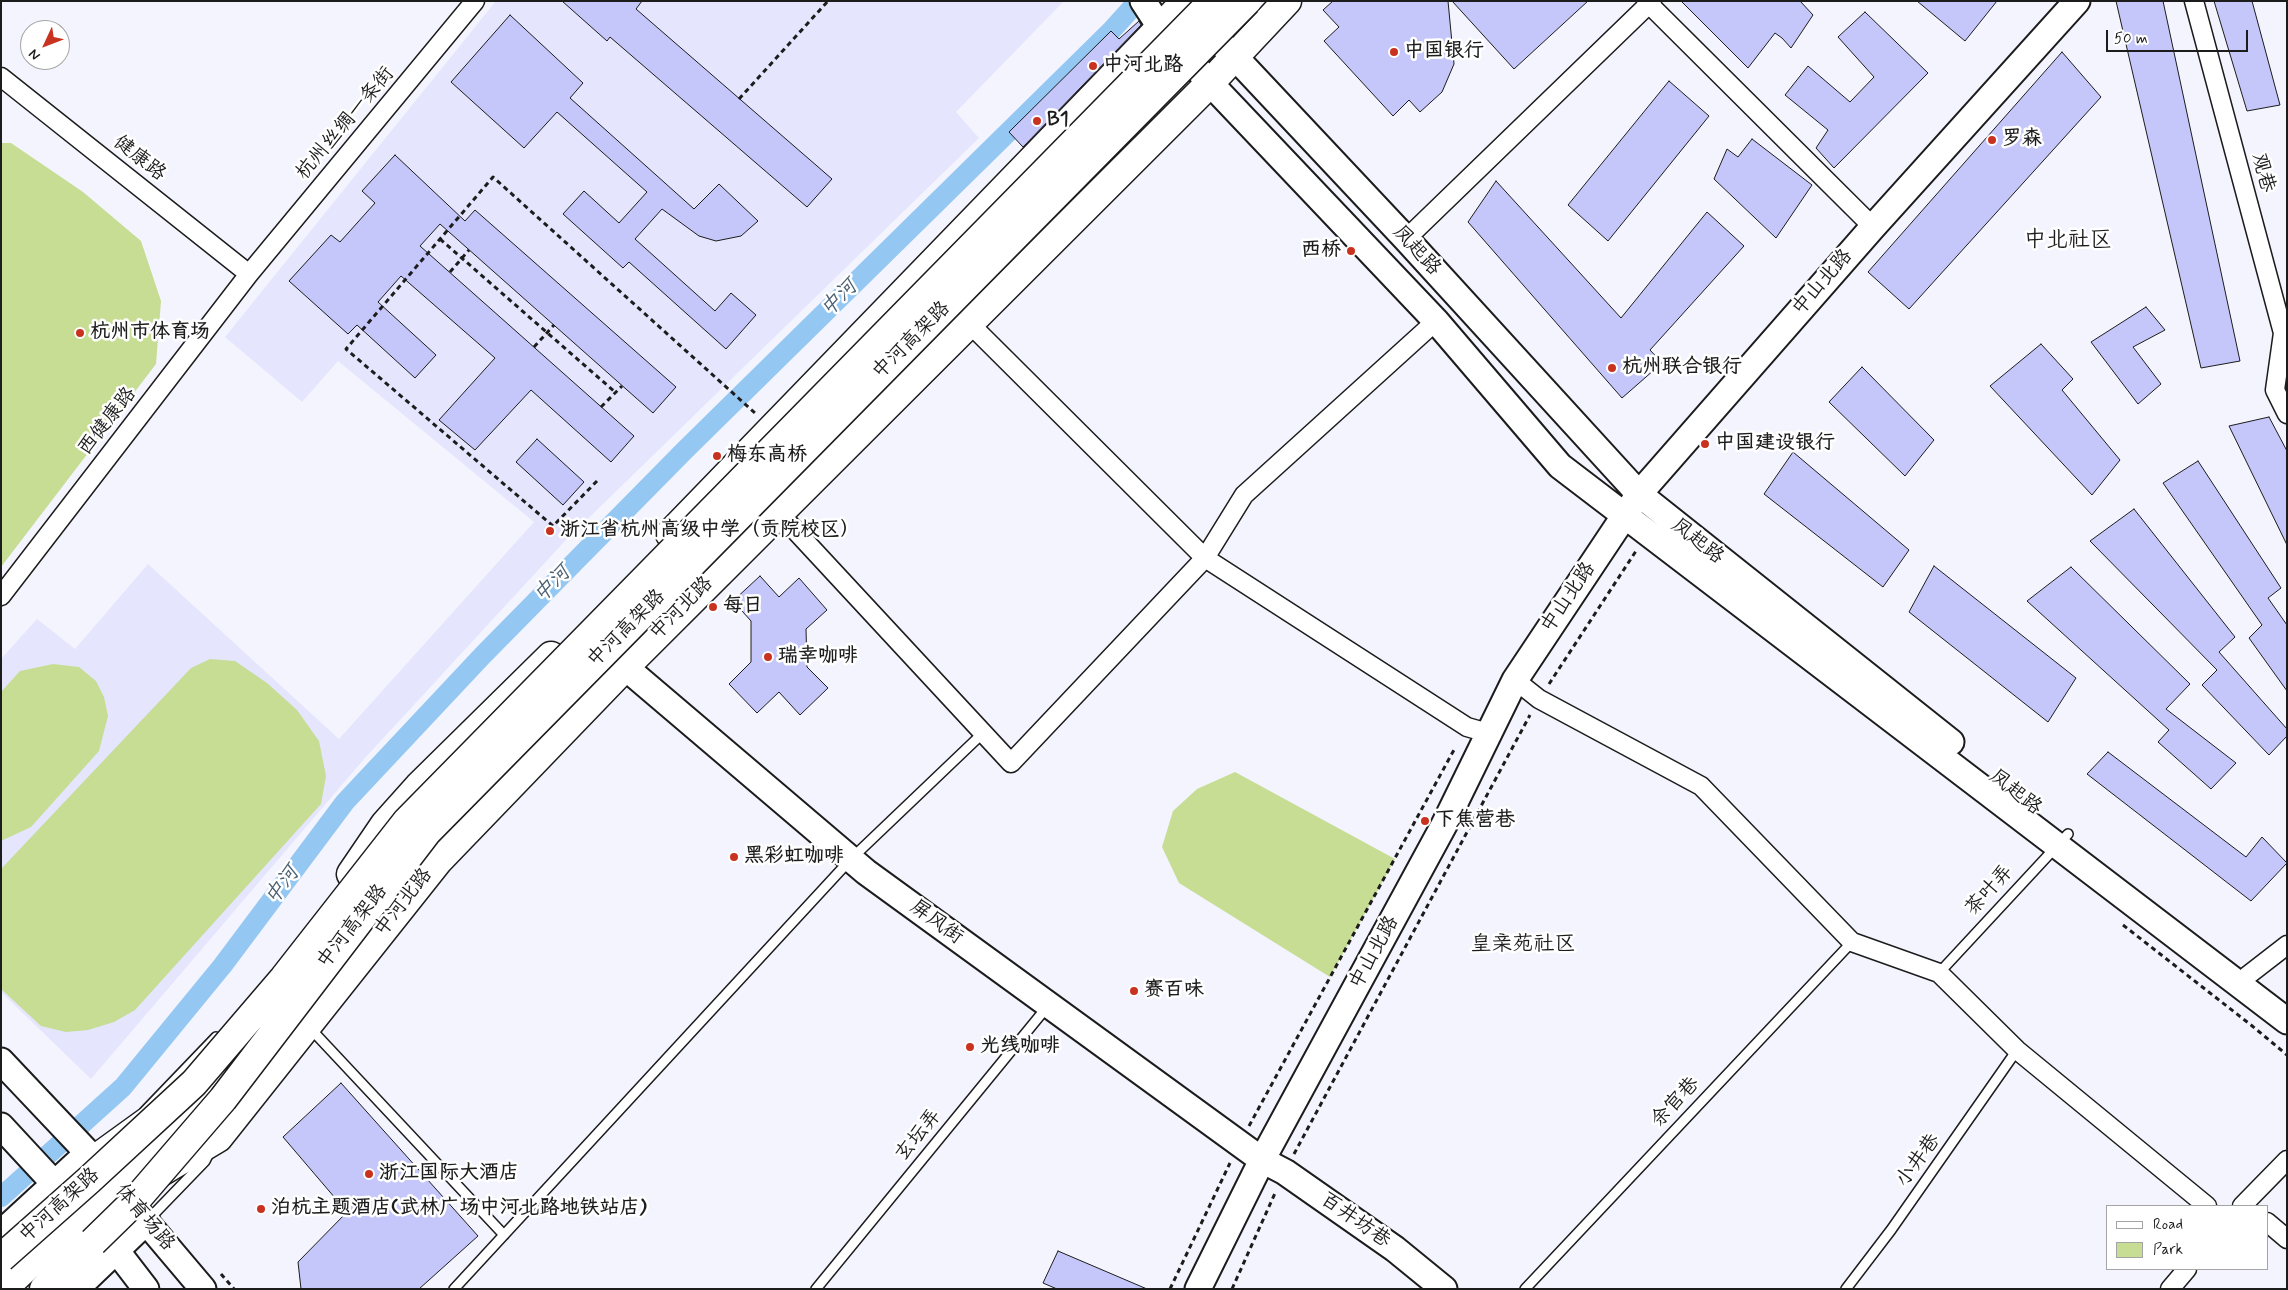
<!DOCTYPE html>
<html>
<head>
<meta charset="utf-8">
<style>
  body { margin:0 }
  #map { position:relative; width:2288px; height:1290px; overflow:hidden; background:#f3f4fe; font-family:Mynerve,sans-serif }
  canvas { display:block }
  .frame { position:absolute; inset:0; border:2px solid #1c1c1c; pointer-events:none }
  .legend { position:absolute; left:2106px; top:1205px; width:162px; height:65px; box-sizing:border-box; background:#fff; border:1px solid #a4a4a4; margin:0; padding:6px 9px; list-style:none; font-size:15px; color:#1c1c1c }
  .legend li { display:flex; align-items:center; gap:10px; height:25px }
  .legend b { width:25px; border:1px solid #a4a4a4 }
  .north { position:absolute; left:20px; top:20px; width:50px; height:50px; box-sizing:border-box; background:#fff; border:1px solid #a4a4a4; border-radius:50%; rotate:227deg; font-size:14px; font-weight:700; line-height:20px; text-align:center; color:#1c1c1c }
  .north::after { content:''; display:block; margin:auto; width:18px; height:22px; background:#c8321e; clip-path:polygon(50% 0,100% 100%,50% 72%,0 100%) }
  .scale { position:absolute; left:2106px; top:30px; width:142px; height:22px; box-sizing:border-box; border:2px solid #1c1c1c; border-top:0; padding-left:6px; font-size:15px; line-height:18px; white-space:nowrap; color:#1c1c1c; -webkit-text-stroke:4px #fff; paint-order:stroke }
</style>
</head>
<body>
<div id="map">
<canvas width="2288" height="1290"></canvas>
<div class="frame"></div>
<ul class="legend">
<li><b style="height:6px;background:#fff"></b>Road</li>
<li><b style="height:14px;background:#c6dd93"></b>Park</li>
</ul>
<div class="north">N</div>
<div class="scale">50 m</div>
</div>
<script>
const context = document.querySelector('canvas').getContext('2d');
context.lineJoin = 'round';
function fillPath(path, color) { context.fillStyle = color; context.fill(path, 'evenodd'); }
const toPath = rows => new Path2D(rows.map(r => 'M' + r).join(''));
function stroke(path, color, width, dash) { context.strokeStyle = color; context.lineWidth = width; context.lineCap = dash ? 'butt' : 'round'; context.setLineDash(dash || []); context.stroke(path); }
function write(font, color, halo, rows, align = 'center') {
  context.font = font + ' Mynerve,"LXGW WenKai TC",sans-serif'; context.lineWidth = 5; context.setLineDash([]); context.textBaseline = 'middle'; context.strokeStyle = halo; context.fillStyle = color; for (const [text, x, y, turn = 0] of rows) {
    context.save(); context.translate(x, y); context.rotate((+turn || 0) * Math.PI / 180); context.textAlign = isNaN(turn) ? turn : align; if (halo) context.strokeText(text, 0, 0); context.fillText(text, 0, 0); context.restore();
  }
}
fillPath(toPath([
  [496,1,1064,1,956,112,979,138,564,542,364,759,91,1079,1,992,1,659,37,619,75,649,148,564,339,739,534,522,338,361,302,402,225,337]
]), '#e5e6fd');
fillPath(toPath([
  [1,143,11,143,83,192,141,241,161,301,156,364,1,567],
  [210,659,235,661,267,683,297,710,319,741,326,776,321,804,135,1010,114,1022,88,1030,66,1032,41,1026,1,989,1,869,191,668],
  [53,664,79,667,96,681,104,697,108,716,99,751,31,827,1,841,1,692,20,671],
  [1235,772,1395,859,1330,977,1179,883,1162,847,1173,811,1197,789]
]), '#c6dd93');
stroke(toPath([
  [1,1197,123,1087,223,965,345,802,483,655,685,450,1111,31,1138,1]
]), '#94c7f1', 20);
const building = toPath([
  [562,1,642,1,636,9,832,179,807,207,610,37,607,41,562,1],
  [1333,1,1448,1,1454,64,1442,92,1420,112,1409,100,1393,116,1324,41,1339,27,1323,10,1333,1],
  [1452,1,1588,1,1514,69,1452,1],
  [1681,1,1800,1,1813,15,1791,48,1782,38,1775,33,1748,68,1681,1],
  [1917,1,1997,1,1965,41,1917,1],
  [2116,1,2163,1,2240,361,2201,368,2116,1],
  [2214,1,2252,1,2280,105,2247,111,2214,1],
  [1865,12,1928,73,1834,168,1816,148,1828,130,1785,95,1808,66,1850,102,1874,77,1838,37,1865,12],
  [510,15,583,83,570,98,694,209,719,184,758,221,741,236,716,241,699,236,662,209,635,239,715,311,731,293,756,315,726,349,629,262,623,268,563,214,584,191,619,223,647,192,557,112,524,148,451,82,510,15],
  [1139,21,1141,25,1023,147,1009,132,1111,31,1119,39,1139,21],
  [2062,52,2101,97,1909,309,1868,272,2062,52],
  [1669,81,1709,116,1608,241,1568,205,1669,81],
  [1752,139,1812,185,1776,238,1714,179,1727,149,1738,157,1752,139],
  [395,155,465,221,475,210,676,387,653,413,440,224,420,246,634,436,611,462,531,390,475,450,439,420,495,358,401,276,378,302,436,355,415,378,357,325,348,334,289,281,331,235,340,242,375,203,362,191,395,155],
  [1496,181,1621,318,1707,212,1744,246,1650,350,1662,363,1622,398,1468,222,1496,181],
  [2146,307,2165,330,2133,347,2161,384,2138,404,2091,342,2146,307],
  [2041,344,2073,379,2062,390,2120,460,2092,495,1990,386,2041,344],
  [1862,367,1934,440,1905,476,1829,402,1862,367],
  [2269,417,2287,451,2287,545,2229,426,2269,417],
  [537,439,584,482,563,505,516,462,537,439],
  [1793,452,1909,550,1883,587,1764,494,1793,452],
  [2198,461,2281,588,2268,598,2287,625,2287,691,2249,638,2262,625,2163,483,2198,461],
  [2134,509,2235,637,2219,652,2287,729,2287,736,2269,755,2202,685,2217,670,2090,541,2134,509],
  [1934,566,2076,678,2048,722,1909,612,1934,566],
  [2071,567,2190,684,2166,709,2236,763,2211,789,2158,742,2169,730,2027,601,2071,567],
  [760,576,779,597,799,578,827,610,806,629,807,667,828,688,800,715,779,692,757,713,729,684,751,662,751,621,733,601,760,576],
  [2108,752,2246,857,2262,837,2287,863,2251,901,2087,774,2108,752],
  [341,1083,478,1236,419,1289,301,1289,298,1262,347,1212,283,1137,341,1083],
  [1058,1251,1147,1289,1057,1289,1043,1283,1058,1251]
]);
fillPath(building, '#c5c7fa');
stroke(building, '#1c1c1c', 1);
const lane = toPath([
  [1939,973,2068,834],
  [309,1027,504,1235],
  [89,1152,143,1113,216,1037],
  [148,1220,205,1161,208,1155],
  [454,1289,851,859,983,733],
  [816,1289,1047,1007],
  [1525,1289,1852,942],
  [1846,1289,1891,1230,2017,1050]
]);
const street = toPath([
  [1646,1,1873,227],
  [2194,1,2283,333,2275,390,2287,414],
  [1,77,249,274],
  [1406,239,1652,1],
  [969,323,1205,558,1467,727,1488,733],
  [779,513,1011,763,1205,558,1244,495,1436,321],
  [1,596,249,274,475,1],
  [1515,680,1539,699,1701,786,1852,942,1939,973,2017,1050,2207,1206],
  [2247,976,2287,945],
  [2242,1206,2287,1160],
  [2267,1222,2287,1239],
  [2170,1289,2187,1269]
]);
const secondary = toPath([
  [1143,1,1160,27,1210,83,1436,321,1560,466,2287,1021],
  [1198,21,1235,57,1406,239,1639,494,1951,742],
  [625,667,866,872,1262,1160,1285,1172,1395,1249,1444,1289],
  [1,1061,88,1153,203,1289],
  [1,1126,116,1250,146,1289],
  [1,1233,88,1153],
  [76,1289,147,1221],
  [1198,1289,1262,1160,1444,825,1515,680,1639,494,1873,227,2077,1]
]);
const primary = toPath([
  [670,534,1186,1],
  [351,874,385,824,419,786,551,656],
  [95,1200,201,1097,221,1061],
  [91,1223,124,1194,218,1138,438,861,625,667,1210,83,1287,1]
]);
const highway = toPath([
  [3,1289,83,1214],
  [44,1289,93,1242]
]);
stroke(lane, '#1c1c1c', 12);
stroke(street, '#1c1c1c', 21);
stroke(secondary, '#1c1c1c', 29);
stroke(primary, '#1c1c1c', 31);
stroke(highway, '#1c1c1c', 31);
stroke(toPath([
  [739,99,828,1],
  [440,239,615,392],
  [450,272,469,250],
  [534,347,554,325],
  [601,407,622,386],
  [597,481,553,526,346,349,493,177,755,413],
  [1549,684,1636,551],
  [2123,925,2251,1025,2287,1055],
  [1249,1126,1455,748],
  [1294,1154,1530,715],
  [221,1274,234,1289],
  [1170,1289,1230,1163],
  [1232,1289,1276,1191]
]), '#1c1c1c', 3, [5, 4]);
stroke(lane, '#fff', 9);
stroke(street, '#fff', 18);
stroke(secondary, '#fff', 25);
stroke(primary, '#fff', 28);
stroke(highway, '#fff', 28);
const highwayBridge = toPath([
  [93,1242,136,1200,223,1099,427,832,1247,1],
  [1,1258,89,1180,194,1083,284,978,407,821,1213,1]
]);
stroke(highwayBridge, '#1c1c1c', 31, []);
stroke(highwayBridge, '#fff', 28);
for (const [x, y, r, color] of [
  [1394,52,5,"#c8321e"],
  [1093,66,5,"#c8321e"],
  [1037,121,5,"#c8321e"],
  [1992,140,5,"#c8321e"],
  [1351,251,5,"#c8321e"],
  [80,333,5,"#c8321e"],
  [1612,368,5,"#c8321e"],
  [1705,444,5,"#c8321e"],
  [717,456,5,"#c8321e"],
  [550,531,5,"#c8321e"],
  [713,607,5,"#c8321e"],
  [768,657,5,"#c8321e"],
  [1425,821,5,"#c8321e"],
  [734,857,5,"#c8321e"],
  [1134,991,5,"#c8321e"],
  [970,1047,5,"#c8321e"],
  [369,1174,5,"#c8321e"],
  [261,1209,5,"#c8321e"]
]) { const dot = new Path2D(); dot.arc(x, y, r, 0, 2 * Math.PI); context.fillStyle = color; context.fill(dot); stroke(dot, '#fff', 2); }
write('bold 20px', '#1c1c1c', '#fff', [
  ["中国银行",1404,52],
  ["中河北路",1103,66],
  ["B1",1047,121],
  ["罗森",2002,140],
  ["西桥",1341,251,"right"],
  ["杭州市体育场",90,333],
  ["杭州联合银行",1622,368],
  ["中国建设银行",1715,444],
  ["梅东高桥",727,456],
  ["浙江省杭州高级中学（贡院校区）",560,531],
  ["每日",723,607],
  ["瑞幸咖啡",778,657],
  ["下焦营巷",1435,821],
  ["黑彩虹咖啡",744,857],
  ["赛百味",1144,991],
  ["光线咖啡",980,1047],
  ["浙江国际大酒店",379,1174],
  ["泊杭主题酒店(武林广场中河北路地铁站店)",271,1209]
], 'left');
write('20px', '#1c1c1c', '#fff', [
  ["杭州丝绸一条街",346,124,-50],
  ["健康路",139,159,38],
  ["观巷",2262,173,75],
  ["凤起路",1416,251,47],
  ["中山北路",1823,283,-49],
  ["中河高架路",912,341,-45],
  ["西健康路",108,422,-52],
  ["凤起路",1697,542,38],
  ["中山北路",1569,598,-56],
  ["中河北路",682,609,-45],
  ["中河高架路",627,629,-45],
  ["凤起路",2015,793,38],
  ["茶叶弄",1990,891,-48],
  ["中河北路",404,903,-52],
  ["屏风街",936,923,36],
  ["中河高架路",353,927,-52],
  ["中山北路",1375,953,-61],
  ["余官巷",1676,1103,-47],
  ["玄坛弄",919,1136,-51],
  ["小井巷",1919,1161,-54],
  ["中河高架路",60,1206,-42],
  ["体育场路",144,1218,50],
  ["百井坊巷",1355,1221,35]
]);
write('italic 21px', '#4c6071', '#fff', [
  ["中河",840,299,-45],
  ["中河",553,585,-45],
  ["中河",283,886,-53]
]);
write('21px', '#1c1c1c', '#fff', [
  ["皇亲苑社区",1523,946]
]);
write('22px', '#1c1c1c', '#fff', [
  ["中北社区",2068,241]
]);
</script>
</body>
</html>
